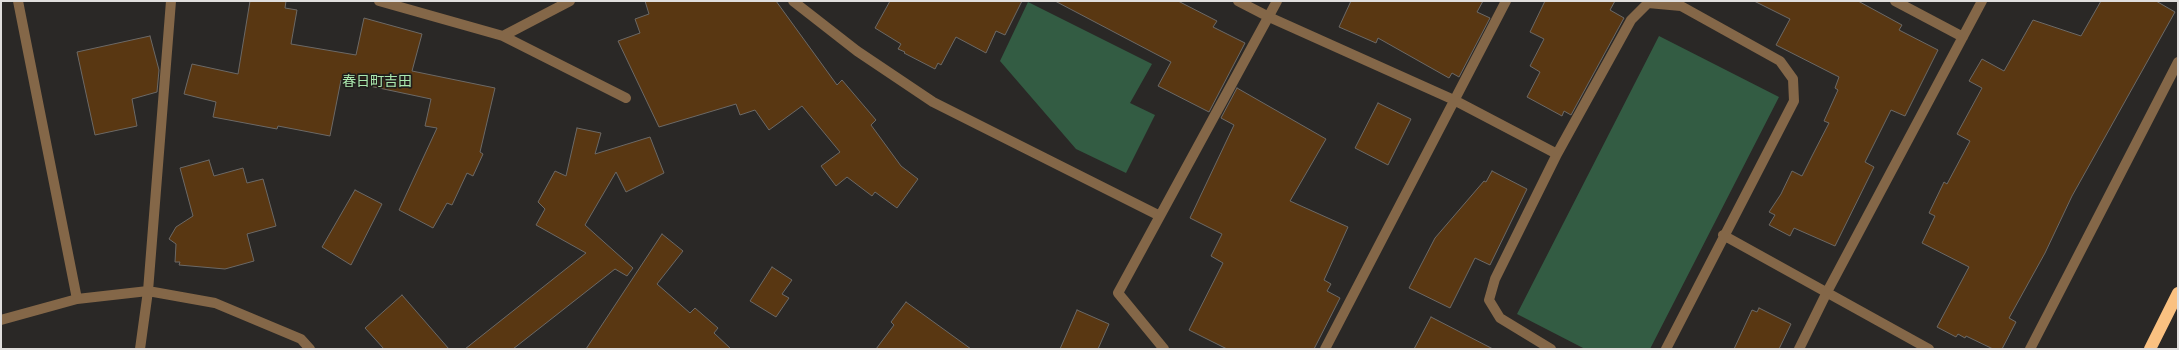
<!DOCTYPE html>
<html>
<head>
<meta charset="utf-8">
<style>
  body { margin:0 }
  #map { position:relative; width:2179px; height:350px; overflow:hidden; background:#2a2826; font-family:"IBM Plex Serif",serif }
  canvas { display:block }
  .frame { position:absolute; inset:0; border:2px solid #e0dedd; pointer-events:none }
</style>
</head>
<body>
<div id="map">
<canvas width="2179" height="350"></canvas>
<div class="frame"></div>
</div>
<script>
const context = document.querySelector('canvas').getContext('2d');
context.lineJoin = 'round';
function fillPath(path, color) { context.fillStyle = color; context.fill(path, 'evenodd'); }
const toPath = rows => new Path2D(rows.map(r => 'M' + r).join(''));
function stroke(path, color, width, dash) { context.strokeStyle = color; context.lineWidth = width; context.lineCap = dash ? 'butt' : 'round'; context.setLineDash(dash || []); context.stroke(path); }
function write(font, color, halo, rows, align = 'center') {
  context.font = font + ' "IBM Plex Serif","Noto Sans JP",serif'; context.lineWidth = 3.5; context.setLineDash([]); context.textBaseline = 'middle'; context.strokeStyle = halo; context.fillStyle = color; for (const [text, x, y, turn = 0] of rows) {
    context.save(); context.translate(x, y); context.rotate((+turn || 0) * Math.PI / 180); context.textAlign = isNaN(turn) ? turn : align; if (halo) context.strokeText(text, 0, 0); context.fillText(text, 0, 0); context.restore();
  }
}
fillPath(toPath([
  [1028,2,1152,64,1130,103,1155,115,1126,173,1076,149,1000,61],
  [1659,36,1779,97,1650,349,1585,349,1517,314]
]), '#335c43');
const building = toPath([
  [250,1,286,1,285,8,297,10,291,44,356,55,364,18,422,34,412,71,495,88,480,152,483,154,473,176,467,173,452,205,447,203,433,228,399,210,437,128,425,126,431,99,341,80,330,136,278,126,277,129,213,117,216,102,184,94,192,64,238,74,250,1],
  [645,1,776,1,837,85,842,80,876,120,871,125,901,166,918,179,897,208,875,192,872,196,847,177,836,186,821,166,840,152,802,106,769,130,755,110,740,115,736,104,659,127,618,41,640,33,635,19,649,14,645,1],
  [890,1,1022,1,1005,35,996,31,986,53,956,37,941,65,938,63,935,69,904,53,905,52,898,49,901,44,875,28,890,1],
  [1055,1,1178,1,1217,21,1213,27,1245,43,1209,112,1158,86,1171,62,1055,1],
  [1351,1,1483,1,1477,12,1490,18,1459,77,1452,73,1449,78,1378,38,1376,43,1339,27,1351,1],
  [1545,1,1615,1,1610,10,1624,18,1571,115,1564,111,1562,116,1527,97,1540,72,1530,66,1544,39,1530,32,1545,1],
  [1754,1,1858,1,1902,25,1899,30,1938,50,1905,116,1891,110,1865,162,1874,167,1835,246,1794,228,1790,236,1769,225,1775,215,1769,212,1781,194,1792,171,1802,176,1812,156,1829,123,1824,121,1838,90,1835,88,1839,77,1776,45,1790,19,1754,1],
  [2101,1,2156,1,2175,12,2072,196,2045,253,2009,318,2016,322,2002,349,1993,349,1966,336,1965,338,1958,334,1956,337,1937,327,1969,267,1922,243,1935,216,1929,213,1944,182,1947,184,1970,141,1957,134,1982,88,1969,81,1982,59,2004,71,2033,20,2081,36,2101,1],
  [150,36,159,70,157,92,132,99,137,126,95,135,77,52,150,36],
  [1237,88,1326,139,1290,201,1348,227,1324,280,1331,284,1327,291,1340,298,1314,349,1227,349,1189,330,1223,263,1211,256,1222,234,1190,218,1234,125,1221,118,1237,88],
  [1378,103,1411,119,1388,165,1355,148,1378,103],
  [577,128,601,133,595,154,650,137,664,173,626,192,616,172,585,225,633,268,627,276,615,269,513,349,465,349,586,253,536,225,545,209,538,202,555,171,566,176,577,128],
  [209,160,214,176,243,168,247,183,263,179,276,226,247,234,254,261,225,269,179,265,180,262,175,262,176,244,169,239,176,227,193,216,180,168,209,160],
  [1492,171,1527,189,1490,265,1475,258,1450,308,1409,288,1435,238,1484,181,1486,182,1492,171],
  [355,190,382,204,351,265,322,247,355,190],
  [662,234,683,251,657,284,690,313,695,308,718,328,714,333,731,349,586,349,662,234],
  [772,267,792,280,782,294,789,298,776,317,750,301,772,267],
  [402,295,449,349,384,349,365,328,402,295],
  [906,302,971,349,876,349,894,325,891,322,906,302],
  [1759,308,1791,324,1779,349,1734,349,1752,310,1757,312,1759,308],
  [1077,310,1109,324,1098,349,1060,349,1077,310],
  [1431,317,1493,349,1414,349,1431,317]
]);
fillPath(building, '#593712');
stroke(building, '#6c6966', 1);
stroke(toPath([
  [18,1,77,299],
  [379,1,503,36,626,98],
  [793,1,857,51,933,102,1160,216],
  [1238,1,1269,17,1454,100,1557,154],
  [1895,1,1963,37],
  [503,36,570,1],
  [1723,235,1929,349],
  [1,320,77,299,148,291,215,303,301,339,310,349],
  [140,349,148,291,171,1],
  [1164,349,1118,293,1277,1],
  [1325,349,1506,1],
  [1551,349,1500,318,1489,300,1495,279,1557,154,1631,20,1648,3,1681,6,1780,61,1793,79,1794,101,1666,349],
  [1799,349,1827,292,1982,1],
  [2030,349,2178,62]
]), '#846748', 10);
stroke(toPath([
  [2150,349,2178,293]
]), '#fac181', 12);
write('14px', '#abe8ae', '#211e1c', [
  ["春日町吉田",377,82]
]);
</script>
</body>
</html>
